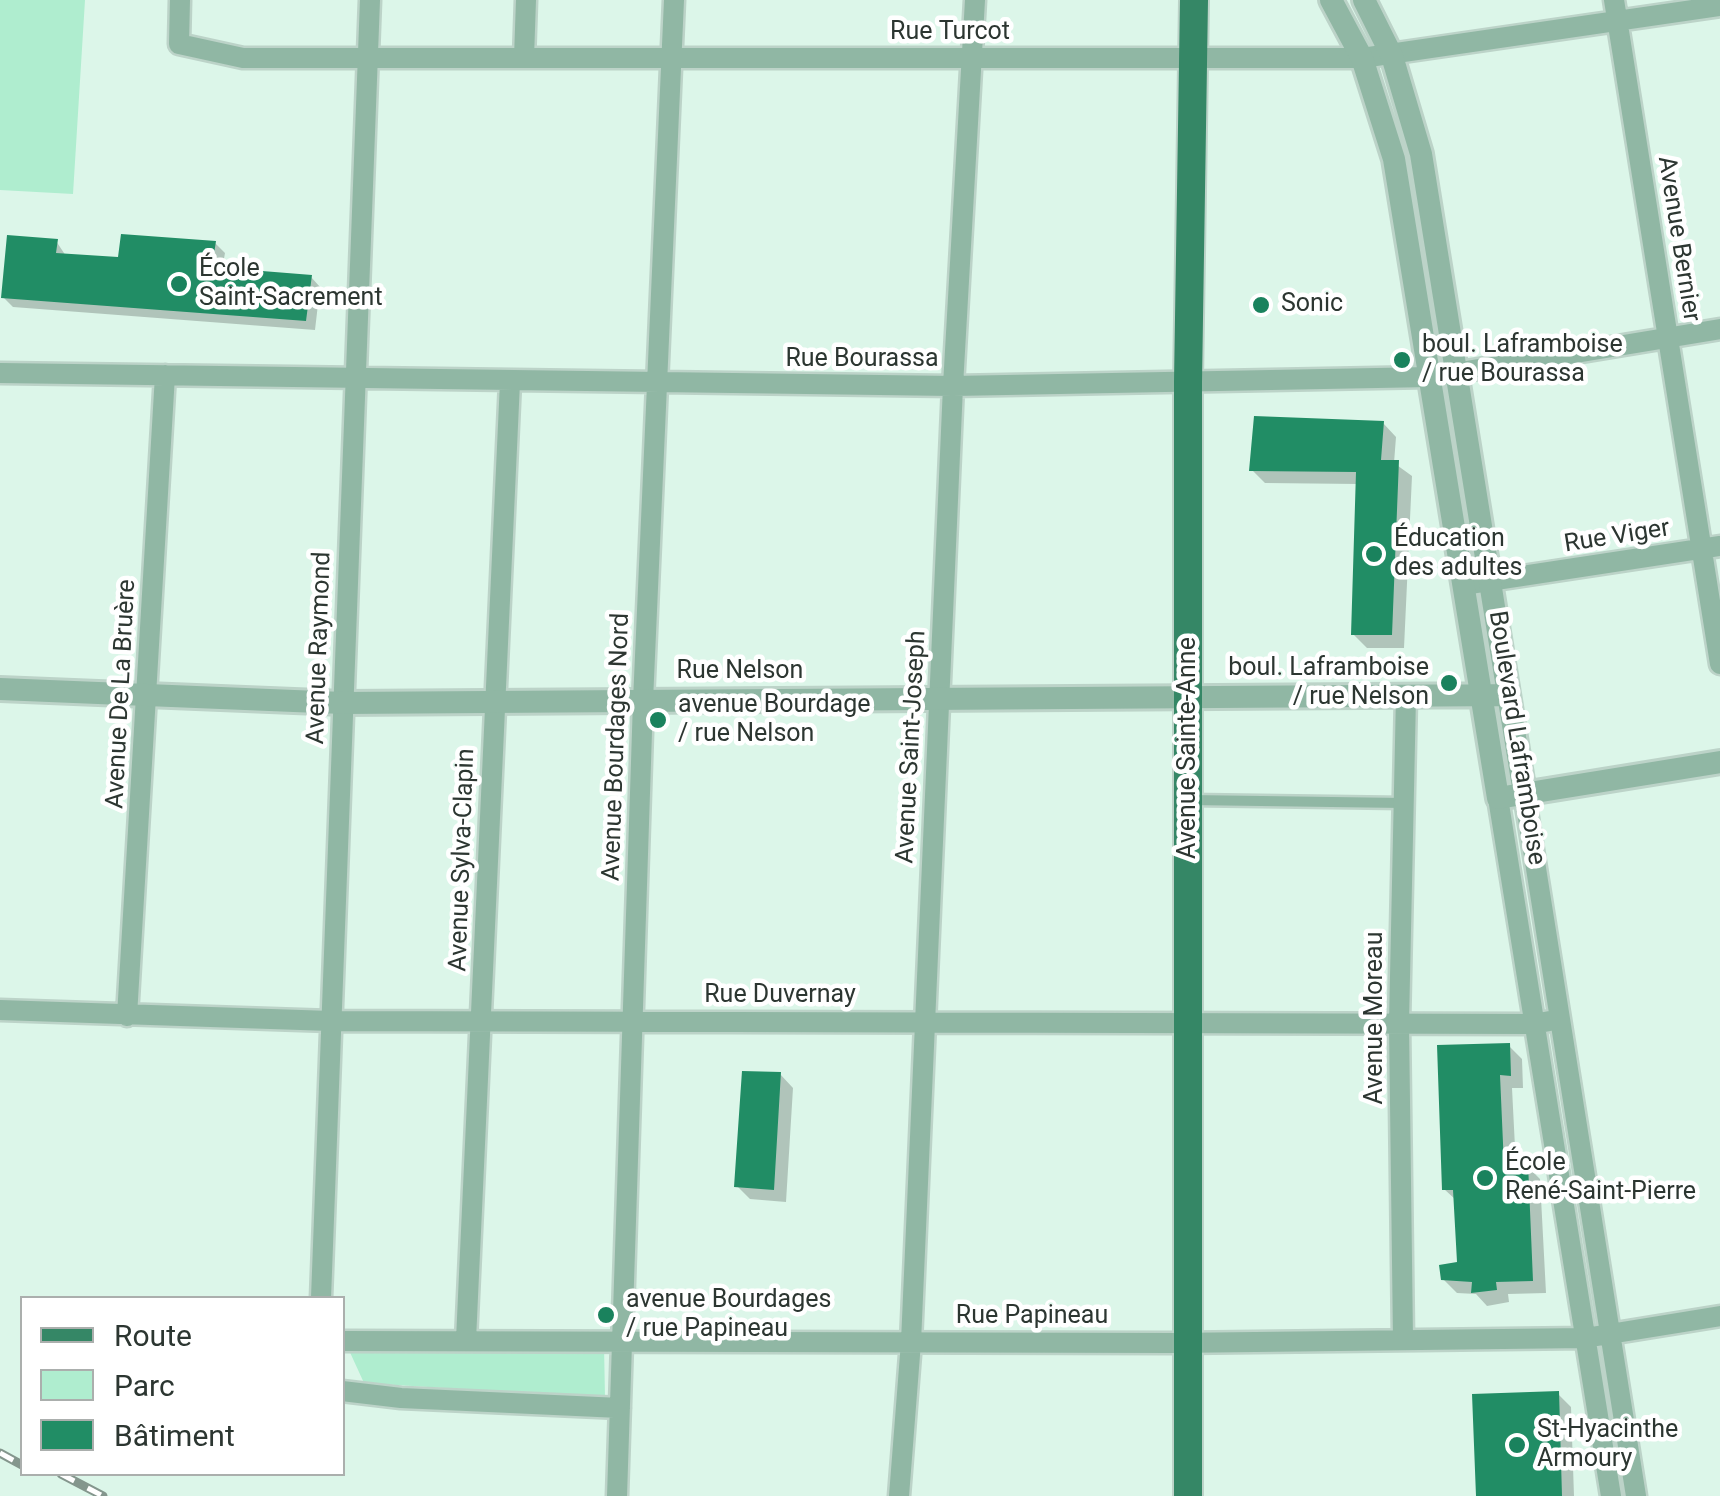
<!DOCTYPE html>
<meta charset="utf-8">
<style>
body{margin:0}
#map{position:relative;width:1720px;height:1496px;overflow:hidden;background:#dcf6e9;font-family:Roboto,sans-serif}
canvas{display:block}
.legend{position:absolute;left:20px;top:1296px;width:325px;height:180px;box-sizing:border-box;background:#fff;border:2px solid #abafad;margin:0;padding:12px 18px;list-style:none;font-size:30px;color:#2c3631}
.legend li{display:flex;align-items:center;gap:20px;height:50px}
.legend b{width:50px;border:2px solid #abafad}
</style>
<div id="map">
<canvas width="1720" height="1496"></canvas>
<ul class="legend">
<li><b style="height:12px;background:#358766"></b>Route</li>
<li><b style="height:28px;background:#afedcf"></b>Parc</li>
<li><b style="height:28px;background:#218d65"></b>Bâtiment</li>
</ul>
</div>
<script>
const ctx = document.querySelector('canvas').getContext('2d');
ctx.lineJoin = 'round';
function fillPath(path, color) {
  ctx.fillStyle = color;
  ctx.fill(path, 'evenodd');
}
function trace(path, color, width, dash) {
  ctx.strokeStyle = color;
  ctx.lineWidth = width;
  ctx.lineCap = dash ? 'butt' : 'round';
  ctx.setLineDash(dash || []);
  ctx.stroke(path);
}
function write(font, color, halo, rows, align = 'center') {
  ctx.font = font + ' Roboto,sans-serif';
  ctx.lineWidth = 9;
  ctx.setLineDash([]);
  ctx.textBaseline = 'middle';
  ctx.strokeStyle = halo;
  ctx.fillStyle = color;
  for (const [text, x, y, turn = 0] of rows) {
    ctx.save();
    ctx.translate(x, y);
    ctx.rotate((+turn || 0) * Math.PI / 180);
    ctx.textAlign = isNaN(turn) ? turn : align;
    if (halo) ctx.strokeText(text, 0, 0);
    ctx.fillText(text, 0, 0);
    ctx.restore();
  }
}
const green = new Path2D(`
 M0,0H85L73,194L0,190Z
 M604,1345L605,1398L364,1383L348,1348Z`);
const shadow = new Path2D(`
 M56,241L66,256L120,260L215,243L225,253L222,270L311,277L320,287L315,330L13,307L3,297Z
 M1383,423L1396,437L1394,463L1412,476L1404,648H1367L1353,634L1358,484L1265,483L1252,470Z
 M1509,1046L1522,1059L1523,1088H1512L1516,1167L1527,1166L1540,1179L1546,1293L1508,1294L1509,1302L1487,1306L1476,1294L1457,1293L1443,1279L1459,1264L1456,1200L1444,1189Z
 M780,1074L793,1088L786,1202L750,1199L737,1186Z
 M1558,1394L1571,1407L1574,1496H1478Z`);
const building = new Path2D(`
 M121,234L216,241L212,267L312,275L306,321L1,298L7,235L58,239L56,253L118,257Z
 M1254,416L1384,421L1381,460H1399L1392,635H1351L1356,472L1249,471Z
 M1510,1043L1511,1076L1500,1075L1504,1166L1528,1163L1533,1281L1496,1282L1497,1290L1471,1293L1472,1282L1441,1280L1439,1265L1457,1262L1453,1190H1442L1437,1045Z
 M742,1071L781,1072L774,1190L734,1187Z
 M1559,1391L1562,1496H1476L1472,1394Z`);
const service = new Path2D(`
 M1190,800L1403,803`);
const minor = new Path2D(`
 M180,0L179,44L243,58H1362L1720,6
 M1614,0L1720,664
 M524,58L526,0
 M0,373L953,386L1430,377L1720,329
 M1463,585L1720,546
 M1524,793L1636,1496
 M1498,798L1611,1496
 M0,1010L331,1021L1534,1024L1560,1019
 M127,1016L165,375
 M321,1298L370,0
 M466,1340L510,382
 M1403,1340L1399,1023L1406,696
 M342,1341L1173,1343L1585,1338L1720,1316
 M342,1391L401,1398L620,1408
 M617,1496L643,701L674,0
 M899,1496L911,1342L953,386L975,0`);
const tertiary = new Path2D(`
 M1331,0L1362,58L1394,159L1498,798L1720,762
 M1364,0L1392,56L1421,154L1524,793
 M0,689L343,703L1508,695`);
const primary = new Path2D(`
 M1188,1496V382L1194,0`);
const rail = new Path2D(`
 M0,1453L22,1465
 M61,1474L103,1496`);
const markers = [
 [179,284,10,"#1a825d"],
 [1261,305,10,"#1a825d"],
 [1402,360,10,"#1a825d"],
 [1374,554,10,"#1a825d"],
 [1449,683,10,"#1a825d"],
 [658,720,10,"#1a825d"],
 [1485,1178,10,"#1a825d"],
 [606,1315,10,"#1a825d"],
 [1517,1445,10,"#1a825d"]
];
const streetNames = [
 ["Rue Turcot",950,33],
 ["Avenue Bernier",1678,239,81],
 ["Rue Bourassa",862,360],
 ["Rue Viger",1617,537,-9],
 ["Avenue Raymond",320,648,-88],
 ["Rue Nelson",740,672],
 ["Avenue De La Bruère",122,694,-87],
 ["Boulevard Laframboise",1516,738,81],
 ["Avenue Bourdages Nord",617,747,-88],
 ["Avenue Saint-Joseph",912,747,-87],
 ["Avenue Sainte-Anne",1189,748,-90],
 ["Avenue Sylva-Clapin",463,860,-88],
 ["Rue Duvernay",780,996],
 ["Avenue Moreau",1376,1018,-90],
 ["Rue Papineau",1032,1317]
];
const poiNames = [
 ["École",199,270],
 ["Saint-Sacrement",199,299],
 ["Sonic",1281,305],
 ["boul. Laframboise",1422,346],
 ["/ rue Bourassa",1422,375],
 ["Éducation",1394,540],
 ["des adultes",1394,569],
 ["boul. Laframboise",1429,669,"right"],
 ["/ rue Nelson",1429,698,"right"],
 ["avenue Bourdage",678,706],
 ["/ rue Nelson",678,735],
 ["École",1505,1164],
 ["René-Saint-Pierre",1505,1193],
 ["avenue Bourdages",626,1301],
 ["/ rue Papineau",626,1330],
 ["St-Hyacinthe",1537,1431],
 ["Armoury",1537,1460]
];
fillPath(green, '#afedcf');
fillPath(shadow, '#0003');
fillPath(building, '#218d65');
trace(service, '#bcd3c8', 15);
trace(minor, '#bcd3c8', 25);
trace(tertiary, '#bcd3c8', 28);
trace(primary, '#bcd3c8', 32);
trace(service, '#90b7a4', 10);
trace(minor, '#90b7a4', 20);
trace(tertiary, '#90b7a4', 22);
trace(primary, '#358766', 28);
trace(rail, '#84968d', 9);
trace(rail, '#fff', 5, [15]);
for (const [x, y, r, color] of markers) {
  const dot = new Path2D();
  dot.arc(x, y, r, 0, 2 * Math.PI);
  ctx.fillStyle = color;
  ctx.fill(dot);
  trace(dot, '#fff', 4);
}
write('25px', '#2c3631', '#fff', streetNames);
write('25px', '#2c3631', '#fff', poiNames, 'left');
</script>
